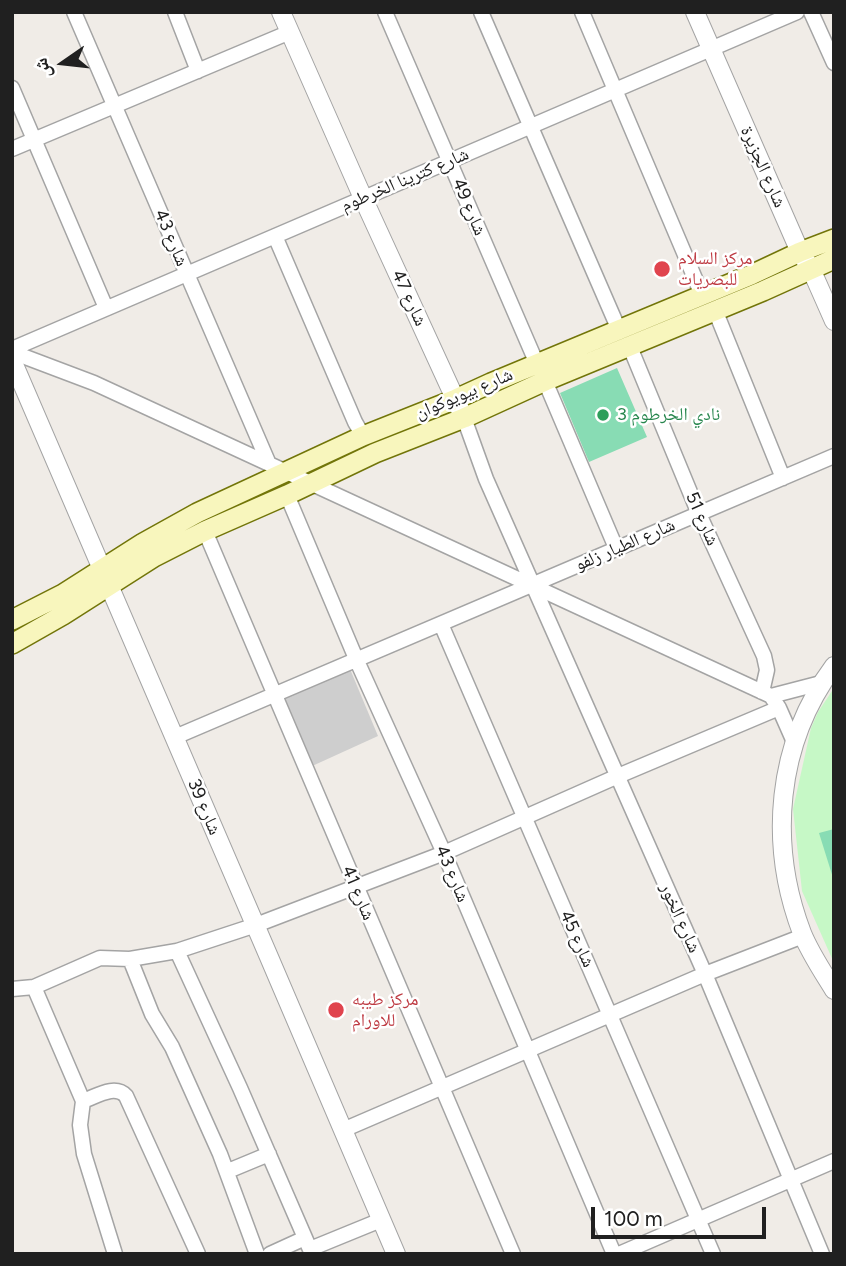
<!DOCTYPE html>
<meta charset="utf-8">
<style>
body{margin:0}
#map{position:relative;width:846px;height:1266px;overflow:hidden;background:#f0ece7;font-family:Figtree,"Noto Naskh Arabic",sans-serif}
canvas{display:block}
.frame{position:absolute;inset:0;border:14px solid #202020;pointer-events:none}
.north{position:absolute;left:28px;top:28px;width:70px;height:70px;-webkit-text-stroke:5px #fff;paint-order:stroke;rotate:256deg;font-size:19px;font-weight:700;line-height:28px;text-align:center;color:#202020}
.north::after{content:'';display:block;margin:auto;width:24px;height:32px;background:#202020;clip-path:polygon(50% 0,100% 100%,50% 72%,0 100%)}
.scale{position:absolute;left:591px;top:1207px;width:175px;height:32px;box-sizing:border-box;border:4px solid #202020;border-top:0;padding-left:9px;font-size:21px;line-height:24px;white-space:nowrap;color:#202020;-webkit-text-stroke:5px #fff;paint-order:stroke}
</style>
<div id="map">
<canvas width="846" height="1266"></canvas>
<div class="frame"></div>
<div class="north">ش</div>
<div class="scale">100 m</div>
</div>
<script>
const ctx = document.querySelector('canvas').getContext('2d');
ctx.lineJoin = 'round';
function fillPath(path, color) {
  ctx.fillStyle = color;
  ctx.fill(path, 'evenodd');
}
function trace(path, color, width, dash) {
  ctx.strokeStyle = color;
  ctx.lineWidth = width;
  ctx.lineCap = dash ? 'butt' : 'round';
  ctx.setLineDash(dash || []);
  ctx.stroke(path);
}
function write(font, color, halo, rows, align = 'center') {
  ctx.font = font + ' Figtree,"Noto Naskh Arabic",sans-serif';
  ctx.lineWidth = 5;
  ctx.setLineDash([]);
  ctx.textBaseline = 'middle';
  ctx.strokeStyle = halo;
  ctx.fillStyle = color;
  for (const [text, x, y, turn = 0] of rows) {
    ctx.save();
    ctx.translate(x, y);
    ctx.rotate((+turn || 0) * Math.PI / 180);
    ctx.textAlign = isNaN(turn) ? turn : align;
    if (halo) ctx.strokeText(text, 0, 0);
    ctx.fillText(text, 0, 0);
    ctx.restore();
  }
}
const religious = new Path2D(`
 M350,669L378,736L310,767L282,699Z`);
const park = new Path2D(`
 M834,688V963L802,891L793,809L811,728L818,712Z`);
const pitch = new Path2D(`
 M617,368L647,437L589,462L560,393Z
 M834,829V881L819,833Z`);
const minor = new Path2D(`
 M74,12L269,464
 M175,12L198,71
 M385,12L537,364
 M481,12L619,330
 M582,12L702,295
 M811,12L834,63
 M12,88L106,308
 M12,149L290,32
 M275,236L355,422L363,436
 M715,310L783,478
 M630,347L699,514L764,656L767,670L762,692
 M12,349L797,12
 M12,352L94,383L771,696L779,708L794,742
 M545,381L616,548
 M464,418L486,479L705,974L822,1254
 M287,495L357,661L444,853L614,1254
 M205,531L513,1254
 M441,624L713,1254
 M771,696L821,683
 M175,737C395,645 614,549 834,456
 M177,951L240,1088L312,1254
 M130,959L152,1014L172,1047L220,1154L257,1254
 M34,987L100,958L130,959L177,951L256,925L444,853L618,776L779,708
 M12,989L34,987L83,1101L80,1125L84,1154L115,1254
 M83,1101C97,1096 115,1084 126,1096L198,1254
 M343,1130L705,974L803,936
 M228,1171L269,1154
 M310,1249L381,1220
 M270,1254L305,1238
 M619,1254L834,1161`);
const tertiary = new Path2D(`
 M281,12L363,198L464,418
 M695,12L800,252L811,269L834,321
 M12,360C142,657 268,956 396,1254
 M834,666C776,744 768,844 802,933C810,953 823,972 834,990`);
const secondary = new Path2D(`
 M12,620L63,594L143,543L197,513L363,436L456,399L491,383L751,275L800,252L834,239
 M12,644L63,615L154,557L205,531L287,495L375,453L464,418L545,381L763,291L834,259`);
const markers = [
 [662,269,9,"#e0444e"],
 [603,415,7,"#2e9e5b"],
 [336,1010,9,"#e0444e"]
];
const streetNames = [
 ["شارع الجزيرة",763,167,66],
 ["شارع كترينا الخرطوم",405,180,-23],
 ["شارع 49",469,207,67],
 ["شارع 43",171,238,67],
 ["شارع 47",409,298,65],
 ["شارع بيويوكوان",464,394,-23],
 ["شارع 51",702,519,66],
 ["شارع الطيار زلفو",625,545,-23],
 ["شارع 39",204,807,67],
 ["شارع 43",452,874,67],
 ["شارع 41",358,893,67],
 ["شارع الخور",680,918,66],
 ["شارع 45",577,939,66]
];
const healthNames = [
 ["مركز السلام",678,259],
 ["للبصريات",678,280],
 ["مركز طيبه",352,1000],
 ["للاورام",352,1021]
];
const leisureNames = [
 ["نادي الخرطوم 3",617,415]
];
fillPath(religious, '#cecece');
fillPath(park, '#c6f8c6');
fillPath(pitch, '#88dcb4');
trace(minor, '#a4a4a4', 17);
trace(tertiary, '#a4a4a4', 20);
trace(secondary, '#727509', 22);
trace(minor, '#fff', 14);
trace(tertiary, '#fff', 18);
trace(secondary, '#f8f6bd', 19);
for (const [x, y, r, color] of markers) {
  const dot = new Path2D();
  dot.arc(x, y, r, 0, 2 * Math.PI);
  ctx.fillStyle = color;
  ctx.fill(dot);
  trace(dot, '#fff', 2.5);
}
write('18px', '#202020', '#fff', streetNames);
write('18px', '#be3a42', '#fff', healthNames, 'left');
write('18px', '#27864d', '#fff', leisureNames, 'left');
</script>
